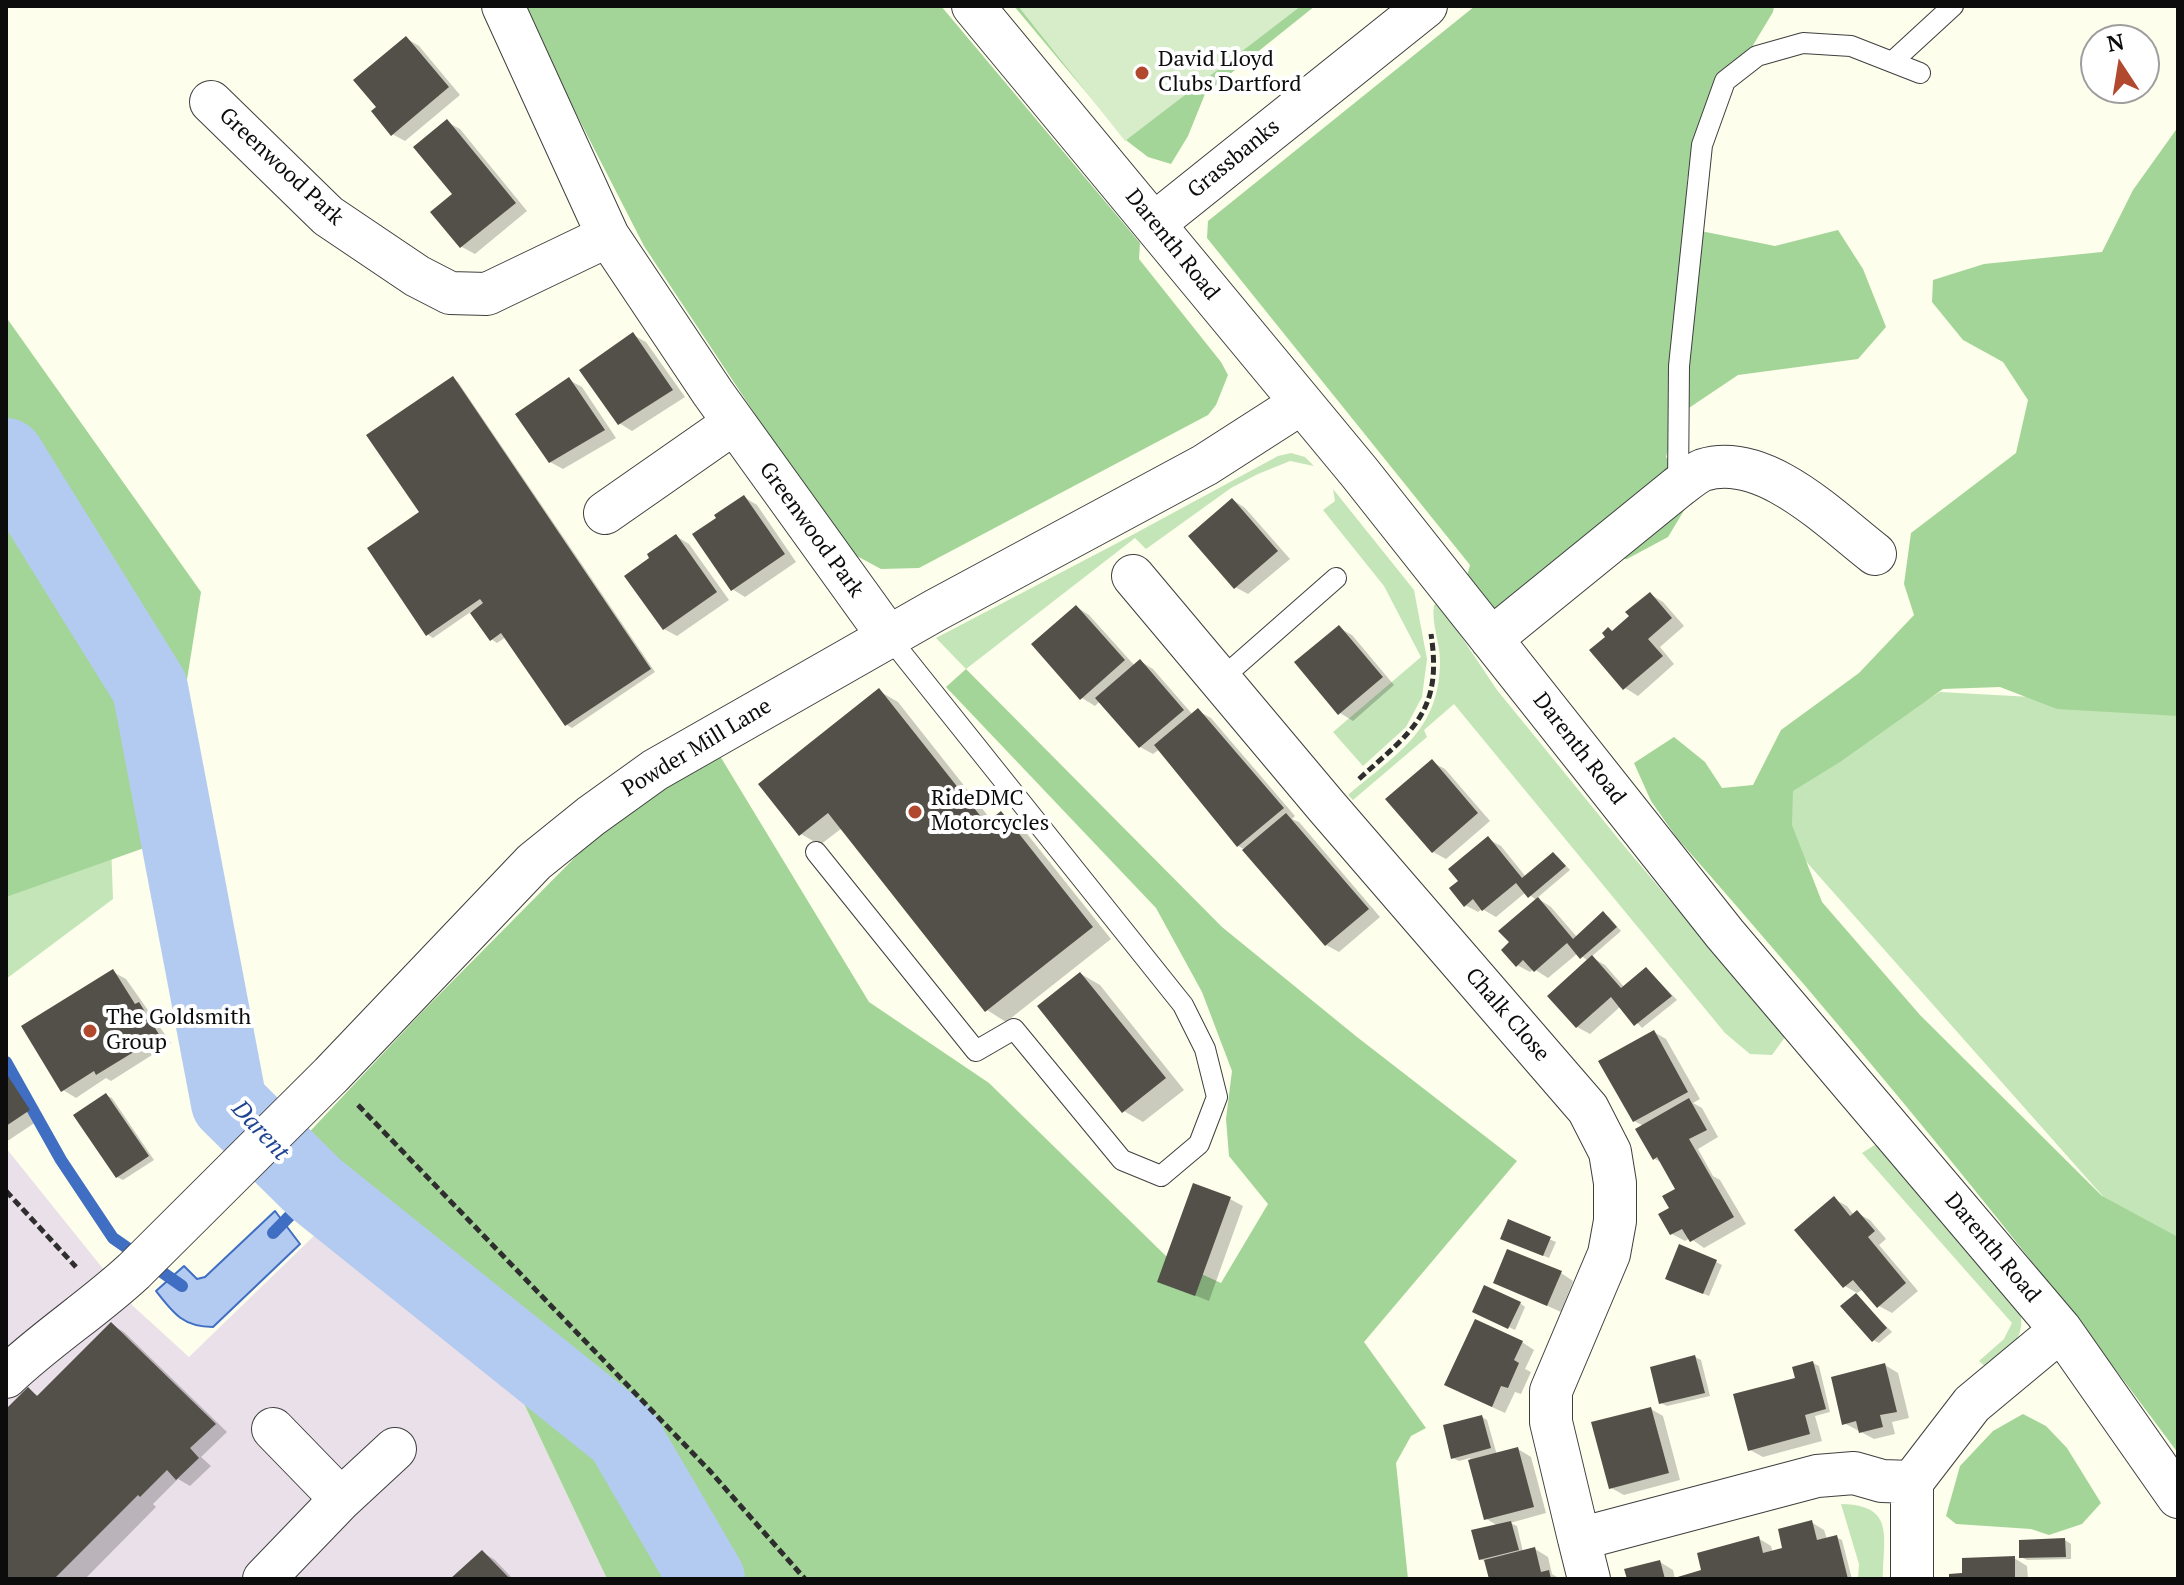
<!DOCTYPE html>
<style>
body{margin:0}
#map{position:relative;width:2184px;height:1585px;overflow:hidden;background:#fdfeeb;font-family:"PT Serif",serif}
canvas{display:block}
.frame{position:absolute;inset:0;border:8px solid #0c0c0c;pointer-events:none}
.north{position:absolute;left:2080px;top:24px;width:80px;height:80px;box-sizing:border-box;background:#fff;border:2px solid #9e9e9e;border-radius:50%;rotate:348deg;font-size:22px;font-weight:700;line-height:32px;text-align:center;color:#0c0c0c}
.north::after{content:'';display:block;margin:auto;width:28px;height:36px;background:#b1492e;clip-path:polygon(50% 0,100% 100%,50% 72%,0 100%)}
</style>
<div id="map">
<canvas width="2184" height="1585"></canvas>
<div class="frame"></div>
<div class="north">N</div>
</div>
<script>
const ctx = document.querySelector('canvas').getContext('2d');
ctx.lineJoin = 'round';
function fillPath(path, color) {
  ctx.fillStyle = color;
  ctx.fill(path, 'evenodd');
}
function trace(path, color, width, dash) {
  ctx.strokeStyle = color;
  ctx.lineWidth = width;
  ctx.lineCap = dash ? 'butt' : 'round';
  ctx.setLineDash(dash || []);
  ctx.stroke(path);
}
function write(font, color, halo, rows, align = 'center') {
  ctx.font = font + ' "PT Serif",serif';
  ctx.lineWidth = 8;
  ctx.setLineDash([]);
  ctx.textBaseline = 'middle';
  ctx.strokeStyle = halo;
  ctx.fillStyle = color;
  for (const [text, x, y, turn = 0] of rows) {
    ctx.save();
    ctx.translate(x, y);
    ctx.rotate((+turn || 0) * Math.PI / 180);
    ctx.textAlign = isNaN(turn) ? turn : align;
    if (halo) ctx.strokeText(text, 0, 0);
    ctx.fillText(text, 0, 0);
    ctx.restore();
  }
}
const industrial = new Path2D(`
 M6,1148L133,1306L189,1357L321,1229L518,1391L607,1579H6Z`);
const green = new Path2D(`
 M1291,453L1305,457L1314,466L1290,461L1258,474L1231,488L1146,549L1135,538L966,669L936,638L1123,540L1278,456Z
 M1333,489L1414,590L1427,659L1422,697L1406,727L1363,766L1333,732L1421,657L1384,586L1323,510L1335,501Z
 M6,534L106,704L113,899L6,979Z
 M1438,602L1497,690L1625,847L1785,1037L1772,1055L1750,1054L1725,1033L1454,704L1424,730L1427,737L1353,800L1348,795C1396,754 1440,731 1440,661C1440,642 1431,623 1434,605Z
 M1940,692L2178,705V1281L1756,805Z
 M1878,1143L2021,1315C2024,1342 2007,1352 1988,1369L1979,1361L2004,1339L2012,1323L1862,1153Z
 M1841,1504C1896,1505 1883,1537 1883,1579H1858L1859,1564Z`);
const forest = new Path2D(`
 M521,6H941L1140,243L1139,259L1221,362L1228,375L1216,405L1208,415L919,568L881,569L844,549L644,246Z
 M1014,6H1315L1205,94L1188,136L1171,164L1148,157L1127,141Z
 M1475,6H1774L1773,12L1711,115L1687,179L1686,228L1775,246L1838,230L1863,269L1886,327L1858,359L1738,375L1677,416L1666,457L1697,489L1668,537L1627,559L1585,558L1512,632L1466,579L1470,565L1207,238L1208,221Z
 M2178,127V716L2057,709L2000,687L1943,689L1840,762L1793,791L1792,825L1822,902L1920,1015L2102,1196L2178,1237V1453C2021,1240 1852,1037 1677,838L1651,801L1634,763L1674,737L1705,762L1722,788L1753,785L1781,730L1859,673L1914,615L1904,584L1911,533L2016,453L2028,400L2003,362L1963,340L1932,302L1933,280L1984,264L2102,252L2133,190Z
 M6,317L201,592L161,842L6,897Z
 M966,669L1222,927L1357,1037L1517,1161L1364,1342L1426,1428L1411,1436L1396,1463L1408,1579H607L518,1391L321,1229L300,1142L422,1012L612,820L720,756L869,1002L989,1083L1169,1259L1221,1283L1268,1204L1229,1156L1226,1119L1232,1071L1202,992L1156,908L946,687Z
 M2023,1414L2046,1426L2067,1448L2101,1503L2082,1524L2049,1535L2031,1529L1956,1524L1946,1516L1960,1466L1993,1431Z`);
const pitch = new Path2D(`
 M1018,6H1301L1125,141Z`);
const water = new Path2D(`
 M275,1211L300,1244L213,1327C183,1327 173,1313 156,1291L184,1266L197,1279L205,1277Z`);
const shadow = new Path2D(`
 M406,38L419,46L460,95L405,141L392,134L379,108Z
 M447,122L460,129L527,211L475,254L462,247L433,212L454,195Z
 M633,335L646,342L685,397L632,431L619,423Z
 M453,379L458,382L655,672L572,728L567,725L506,637L497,643L491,639L472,611L433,638L427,634L422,513Z
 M569,380L582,387L616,438L563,469L550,462Z
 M744,497L757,505L796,562L745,597L732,589L718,519Z
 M1233,500L1245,508L1290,559L1248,594L1235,587Z
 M676,536L689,544L729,600L677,636L664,629Z
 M1650,594L1663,602L1684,626L1660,647L1674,664L1638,696L1625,688L1613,632L1632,617Z
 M1077,607L1089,615L1135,666L1140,661L1153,669L1193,715L1198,711L1211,718L1295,816L1292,819L1299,822L1380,917L1339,952L1326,945L1244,849L1238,846L1160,749L1153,754L1140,747L1100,701L1095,706L1082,698L1034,644Z
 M1339,628L1352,635L1394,685L1353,721L1340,713Z
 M879,691L898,702L992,821L1001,813L1020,825L1111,939L1006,1022L987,1010L842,828L820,845L801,834Z
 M1432,762L1445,769L1490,821L1446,859L1433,852Z
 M1488,839L1501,846L1526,877L1554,854L1559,858L1570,870L1537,898L1551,907L1577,937L1604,914L1609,917L1621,931L1591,957L1605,965L1625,988L1647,969L1677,1000L1642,1028L1621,1006L1590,1034L1577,1027L1588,961L1578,953L1548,978L1534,969L1530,972L1517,965L1511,942L1536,900L1526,892L1496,917L1482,909L1478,912L1465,905L1460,881Z
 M113,972L126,979L171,1043L111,1081L106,1078L76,1098L63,1090Z
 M1081,974L1100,985L1184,1090L1143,1122L1124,1111Z
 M1654,1032L1666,1039L1700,1099L1693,1103L1702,1108L1718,1137L1698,1149L1713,1176L1720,1180L1746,1224L1704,1248L1690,1238L1685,1241L1672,1234L1671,1209L1680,1189L1664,1164L1655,1159L1638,1130L1644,1126L1634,1121Z
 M6,1063L42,1118L6,1142Z
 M106,1095L112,1098L154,1160L123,1180L117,1177Z
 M1230,1199L1243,1206L1209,1301L1159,1281Z
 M1834,1199L1847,1206L1854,1215L1857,1213L1870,1220L1886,1239L1879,1245L1918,1291L1892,1313L1879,1306L1864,1289L1857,1293L1845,1286Z
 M1509,1222L1556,1242L1549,1258L1508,1241Z
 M1716,1262L1722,1265L1709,1296L1674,1281Z
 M1561,1273L1573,1281L1561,1312L1495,1282Z
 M1856,1296L1892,1332L1879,1343L1873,1340Z
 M1520,1303L1525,1307L1515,1330L1480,1314Z
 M112,1325L124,1332L227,1432L201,1457L211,1466L190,1486L178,1479L153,1504L156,1507L85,1579H6V1412L28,1390L38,1396Z
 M1522,1342L1534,1350L1525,1369L1531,1372L1521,1394L1515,1392L1505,1413L1459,1392Z
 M1695,1357L1701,1360L1710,1396L1667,1406L1661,1403Z
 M1813,1363L1819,1366L1830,1412L1815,1416L1822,1441L1763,1457L1750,1450L1797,1380Z
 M1885,1365L1898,1373L1909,1418L1892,1422L1895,1434L1874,1439L1844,1423Z
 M1651,1409L1663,1416L1680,1480L1624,1495L1611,1488Z
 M1482,1417L1487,1420L1497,1455L1518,1449L1531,1457L1546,1513L1510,1523L1517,1526L1523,1552L1535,1549L1548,1557L1552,1574L1560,1579H1491L1487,1562L1480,1559L1498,1526L1485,1518L1470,1458L1459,1461L1453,1458Z
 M1811,1522L1824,1530L1827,1539L1836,1537L1842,1540L1852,1579H1676L1701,1572L1758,1538L1771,1546L1773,1553L1785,1549Z
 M2065,1540L2071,1544V1559L2027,1560L2021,1557Z
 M482,1552L495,1560L513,1579H453Z
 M2014,1558L2027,1566L2028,1579H1951Z
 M1660,1562L1673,1570L1675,1579H1629Z`);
const stream = new Path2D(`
 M6,1062L61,1160L113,1238L182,1286
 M273,1233L316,1189`);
const river = new Path2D(`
 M6,456L150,688L229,1103L316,1189L623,1435L707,1579`);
const building = new Path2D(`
 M406,36L449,87L391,136L371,111L376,107L353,80Z
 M447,119L516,203L460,248L430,212L452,194L413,147Z
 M633,332L673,390L618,425L579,370Z
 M453,376L651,669L565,726L501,633L490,641L470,613L483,603L480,599L426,636L367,548L419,512L366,435Z
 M569,377L605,430L549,463L515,414Z
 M744,495L785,554L731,591L692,534L716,518L714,515Z
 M1232,498L1278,551L1234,589L1188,536Z
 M676,534L717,592L663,630L624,576L649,558L647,554Z
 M1650,592L1672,618L1648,639L1663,656L1623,690L1589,650L1605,637L1602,633L1608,627L1612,631L1629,616L1625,612Z
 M1076,605L1125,660L1080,700L1031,644Z
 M1339,625L1383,677L1338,715L1294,662Z
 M1140,659L1184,710L1139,748L1095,698Z
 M879,688L986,823L1001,811L1093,927L985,1012L828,813L799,836L758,784Z
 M1198,708L1284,808L1237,847L1154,745Z
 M1432,759L1478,813L1432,853L1385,799Z
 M1286,813L1369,909L1325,946L1242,850Z
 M1488,836L1522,878L1553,852L1566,866L1528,898L1516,883L1482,911L1473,899L1464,907L1449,888L1458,881L1448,869Z
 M1538,897L1573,939L1603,911L1617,927L1580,959L1567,943L1534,972L1523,960L1516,967L1501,950L1509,942L1498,931Z
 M1592,955L1621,988L1646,967L1672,996L1634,1026L1611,997L1576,1028L1547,996Z
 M113,969L135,1004L139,1002L160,1036L96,1075L94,1071L61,1092L21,1026Z
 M1080,972L1166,1078L1122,1113L1037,1006Z
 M1654,1030L1688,1092L1633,1122L1598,1061Z
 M6,1073L30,1110L6,1126Z
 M106,1093L149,1156L116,1178L73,1115Z
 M1689,1098L1707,1130L1689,1139L1734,1217L1690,1242L1682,1229L1670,1235L1658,1214L1669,1208L1662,1196L1675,1189L1657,1157L1653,1160L1635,1129Z
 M1193,1183L1231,1197L1195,1296L1157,1282Z
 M1834,1196L1850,1216L1857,1210L1875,1231L1868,1237L1906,1283L1877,1308L1853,1280L1843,1288L1794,1230Z
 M1508,1219L1551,1237L1543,1256L1500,1239Z
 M1679,1244L1717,1260L1703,1294L1665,1279Z
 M1507,1249L1562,1271L1547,1306L1493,1283Z
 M1484,1285L1521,1302L1508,1329L1472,1312Z
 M1856,1293L1887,1328L1872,1342L1840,1306Z
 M1475,1319L1523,1341L1514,1360L1519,1363L1508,1388L1501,1386L1492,1407L1444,1385Z
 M111,1322L216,1424L190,1448L199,1458L176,1480L167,1470L140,1497L138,1495L54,1579H6V1409L28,1387L37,1396Z
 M1695,1355L1705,1393L1659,1404L1650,1367Z
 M1813,1361L1826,1409L1805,1415L1810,1434L1748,1451L1733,1394L1795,1378L1792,1367Z
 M1885,1363L1897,1412L1880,1415L1883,1427L1859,1433L1856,1421L1842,1425L1831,1377Z
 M1651,1407L1669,1473L1609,1489L1591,1422Z
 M1482,1415L1491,1448L1451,1459L1443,1425Z
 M1518,1447L1534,1507L1484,1520L1468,1460Z
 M1812,1520L1817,1540L1837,1535L1848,1579H1671L1701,1570L1697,1553L1759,1536L1763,1553L1782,1548L1778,1529Z
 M1511,1521L1519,1550L1479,1560L1471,1530Z
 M2065,1538L2066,1557L2019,1558V1540Z
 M1535,1547L1541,1572L1549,1570L1551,1579H1489L1484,1560Z
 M482,1550L510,1579H450Z
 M2015,1556V1579H1949V1574L1962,1573V1558Z
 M1660,1560L1665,1579H1627L1624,1569Z`);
const path = new Path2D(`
 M1359,779C1412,731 1443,712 1431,634
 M358,1105L709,1470L805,1579
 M6,1191L76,1267`);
const lane = new Path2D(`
 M1892,62L1953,6
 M1678,487L1679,366L1702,145L1725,81L1757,56L1803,43L1851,46L1920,73
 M1221,679L1336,578
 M816,852L976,1051L1014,1029L1122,1160L1161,1176L1199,1144L1217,1097L1205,1049L1183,1005L888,636`);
const street = new Path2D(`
 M503,6L608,236L713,393L888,636
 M973,6L1359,472L1725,934L2061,1330L2178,1497
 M211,102L328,216L417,276L450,293L487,294L608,236
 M1155,223L1426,6
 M605,513L734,423
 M1133,576L1327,807L1588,1109L1610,1152L1615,1183V1221L1609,1254L1551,1391V1422L1579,1539L1817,1476L1854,1473L1882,1481L1912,1482
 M1491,639L1678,487C1685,482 1695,473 1703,470C1764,451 1831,520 1875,554
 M6,1377C47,1338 93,1309 134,1271L331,1075L534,862L591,816L655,770L934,611L1205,465L1286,413L1299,401
 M341,1499L395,1449
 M1579,1539L1589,1579
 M264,1579L341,1499L273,1429
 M1912,1579V1482L1972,1404L2061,1330`);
const markers = [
 [1142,73,8,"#b1492e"],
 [915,812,8,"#b1492e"],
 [90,1031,8,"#b1492e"]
];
const poiNames = [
 ["David Lloyd",1158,60],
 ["Clubs Dartford",1158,85],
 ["RideDMC",931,799],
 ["Motorcycles",931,824],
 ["The Goldsmith",106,1018],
 ["Group",106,1043]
];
const streetNames = [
 ["Grassbanks",1234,159,-39],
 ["Greenwood Park",281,167,43],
 ["Darenth Road",1172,245,51],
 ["Greenwood Park",811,530,54],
 ["Powder Mill Lane",697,748,-31],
 ["Darenth Road",1579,749,52],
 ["Chalk Close",1507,1015,49],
 ["Darenth Road",1992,1248,50]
];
const waterNames = [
 ["Darent",260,1131,47]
];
fillPath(industrial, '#eae0e9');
fillPath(green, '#c4e5b8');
fillPath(forest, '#a4d598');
fillPath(pitch, '#d7edc9');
fillPath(water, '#b4cbf1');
trace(water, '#406ec3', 2);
fillPath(shadow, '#0003');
trace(stream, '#406ec3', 12);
trace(river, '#b4cbf1', 76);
fillPath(building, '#535049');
trace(lane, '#3f3f3f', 22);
trace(street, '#3f3f3f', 44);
trace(path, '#2e2e2e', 5, [8, 4]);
trace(lane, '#fff', 20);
trace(street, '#fff', 42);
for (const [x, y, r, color] of markers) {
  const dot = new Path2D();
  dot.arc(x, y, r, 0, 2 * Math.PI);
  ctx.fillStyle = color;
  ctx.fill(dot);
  trace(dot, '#fff', 3);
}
write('22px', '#0c0c0c', '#fff', poiNames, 'left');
write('22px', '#0c0c0c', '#fff', streetNames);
write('italic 24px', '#1f4393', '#fff', waterNames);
</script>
